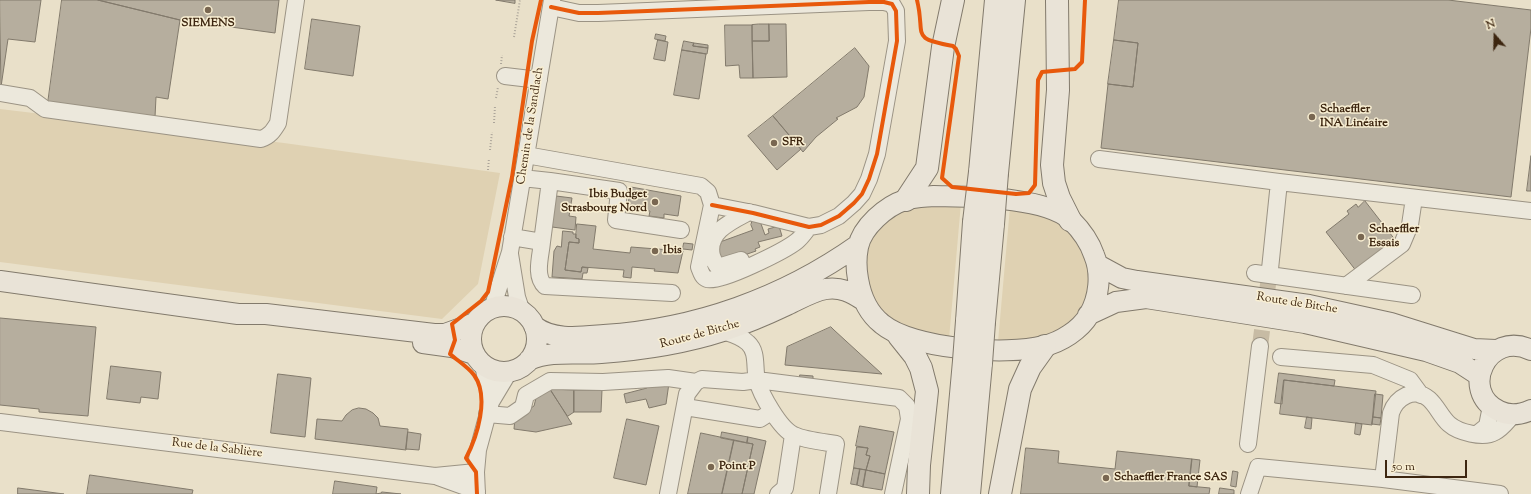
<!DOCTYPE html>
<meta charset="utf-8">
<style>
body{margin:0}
#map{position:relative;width:1531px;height:494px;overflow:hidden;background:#e9e0c9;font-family:"Sorts Mill Goudy",serif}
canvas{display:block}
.north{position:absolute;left:1475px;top:16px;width:40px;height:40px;-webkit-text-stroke:3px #f9efd3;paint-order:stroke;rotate:340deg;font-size:11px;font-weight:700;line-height:16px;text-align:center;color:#3d2610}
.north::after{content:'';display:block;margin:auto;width:14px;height:18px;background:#3d2610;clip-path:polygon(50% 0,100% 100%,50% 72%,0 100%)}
.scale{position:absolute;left:1385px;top:460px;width:82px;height:18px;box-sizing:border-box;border:2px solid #3d2610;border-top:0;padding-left:5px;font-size:12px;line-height:14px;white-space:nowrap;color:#3d2610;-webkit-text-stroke:3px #f9efd3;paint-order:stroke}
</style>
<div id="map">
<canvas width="1531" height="494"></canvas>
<div class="north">N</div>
<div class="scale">50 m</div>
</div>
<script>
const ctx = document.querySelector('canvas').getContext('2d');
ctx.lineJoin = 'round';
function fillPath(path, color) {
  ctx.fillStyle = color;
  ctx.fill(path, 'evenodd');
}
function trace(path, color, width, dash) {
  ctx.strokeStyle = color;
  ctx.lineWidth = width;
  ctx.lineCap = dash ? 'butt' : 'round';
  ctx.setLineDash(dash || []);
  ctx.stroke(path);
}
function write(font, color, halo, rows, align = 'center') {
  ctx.font = font + ' "Sorts Mill Goudy",serif';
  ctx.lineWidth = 3;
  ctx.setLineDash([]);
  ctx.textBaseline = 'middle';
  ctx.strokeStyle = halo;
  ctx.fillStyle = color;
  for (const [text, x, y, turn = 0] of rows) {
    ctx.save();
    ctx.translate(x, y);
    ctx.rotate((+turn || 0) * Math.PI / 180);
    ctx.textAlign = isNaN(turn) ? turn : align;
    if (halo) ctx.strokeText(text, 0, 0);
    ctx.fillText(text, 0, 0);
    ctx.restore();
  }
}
const green = new Path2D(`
 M0,109L284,143L500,173L478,284L442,319L0,262Z
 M961,203L949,339L922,334L890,322L865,288V252L871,235L886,218L907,206Z
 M1010,207L1044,214L1063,225L1077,238L1091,269L1090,288L1084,306L1077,317L1051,337L998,342Z`);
const building = new Path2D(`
 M0,0H41L35,42L8,39L1,87Z
 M62,0H98L180,20L168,99L156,97L155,117L48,103Z
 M98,0H279L275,33L180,20Z
 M496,0H515V3Z
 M1119,0H1448L1531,10V28L1511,197L1101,148L1108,84L1133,87L1138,43L1114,40Z
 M312,19L360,26L353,76L305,69Z
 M759,24H769V41H752V25Z
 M769,24H786L787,77L753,78L752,41H769Z
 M725,25H752L753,78H740L739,65L726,66Z
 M656,34L666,36L665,41L655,39Z
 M658,40L668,42L665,61L654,59Z
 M1114,40L1138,43L1133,87L1108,84Z
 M684,41L694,43L693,46L708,48L707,54L682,50Z
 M694,43L708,45V48L693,46Z
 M855,48L869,66L864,97L857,107L836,118L838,119L816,137L803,152L773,116Z
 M682,50L706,54L699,99L674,95Z
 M773,116L801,149L777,170L748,136Z
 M1531,156V191H1527Z
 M631,187L681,196L678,216L664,214V218L649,216L650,211L628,208Z
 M556,196L572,198L569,216L576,217L575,230L552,227Z
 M1365,201L1396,241L1357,272L1326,232L1349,214L1347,211L1356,204L1358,207Z
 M753,219L760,221L765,235L769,233L768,229L779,226L782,236L758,242L760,247L755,249L756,251L727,261L719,258L715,246L721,244L720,242L753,230L751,225Z
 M577,224L596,226L593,249L630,253L631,247L683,251L678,273L654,271L655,269L632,267L631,278L623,277L624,270L582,267L581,272L565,270L569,242L579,243V239L576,238Z
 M563,231L573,232V234H576V238L579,239V243L569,242L565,270L581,272L582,267L588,268L587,273H583L582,279L552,277L554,251L557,246L561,247Z
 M684,243L693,244L692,250L683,249Z
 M0,318L96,327L88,416L39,412V409L0,405Z
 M831,327L834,330L882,374L785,365L787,347Z
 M111,366L161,372L158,399L141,397L140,403L107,399Z
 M1279,373L1335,380L1334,386L1284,380L1282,404L1275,403Z
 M278,374L311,378L305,437L271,433Z
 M800,375L813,376V380L800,379Z
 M1284,380L1376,391L1372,425L1280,414Z
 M669,383L666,404L649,408L646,399L626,403L624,394L647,388L646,385Z
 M550,389L572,424L536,432L514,429L515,418L534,406L536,398Z
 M550,389L574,390V412L568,416Z
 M574,390H602L601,412H574Z
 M1375,394L1383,395L1381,418L1373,417Z
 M359,408L366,409L373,413L378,418L380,426L408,429L406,450L315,439L317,419L342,421L346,415L352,410Z
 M1307,417L1312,418L1311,429L1305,428Z
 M1373,417L1381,418L1380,425L1372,424Z
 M627,419L659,426L646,485L614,478Z
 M1356,423L1362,424L1360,435L1355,434Z
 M860,426L894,432L885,474L866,470L870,456L866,455L868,448L856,446Z
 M408,432L421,434L419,450L406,449Z
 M722,432L748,437L747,443L721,438Z
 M701,433L734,440L722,494H688Z
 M748,437L766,441L754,494H742L753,444L747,443Z
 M734,440L753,444L742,494H722Z
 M857,447L868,448L866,455L870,456L866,470L854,468Z
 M1026,448L1059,451L1058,463L1115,469L1117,451L1192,459L1189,486L1210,488L1209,494H1021Z
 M1192,459L1200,460L1197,487L1189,486Z
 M854,468L860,469L857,485L851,484Z
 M860,469L866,470L863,487L857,485Z
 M866,470L885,474L882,490L863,487Z
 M1233,471L1238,472L1236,487L1231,486Z
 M90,475L193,490L192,494H87Z
 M335,481L377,487L376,494H333Z
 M18,488L64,494H18Z
 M1220,488L1234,490V494H1219Z
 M382,492L401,494H376L381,493Z`);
const minorTunnel = new Path2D(`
 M1260,346L1270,269`);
const path = new Path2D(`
 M514,37L520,0
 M501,64L502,55
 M496,98L498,87
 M494,123L495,106
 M490,150L492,132
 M488,170L489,158`);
const minor = new Path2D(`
 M551,7L579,13H598L869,2H884L892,4L896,11L897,41L877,154L869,179L862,194L854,203L839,216L821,225L809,227L753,213L712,205
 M505,76L539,80
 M0,93L30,98L45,109L261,139C270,136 273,131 278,123L296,0
 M526,155L701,186L708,192L712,205L699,267C701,272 702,277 707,279C719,284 786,250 797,241C802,237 805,232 809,227
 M1099,159L1279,182L1531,211
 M522,178L550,181L542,242
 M550,181L619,191L616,220L681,230
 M512,237L542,242C541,255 534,276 545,286L672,293
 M510,254L517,297L522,312
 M741,260L718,267C715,264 714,261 712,256C706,232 732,221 749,212
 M1270,269L1279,182
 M1255,273L1412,295
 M1346,286L1402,244L1410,225L1414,198
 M492,309L510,252L552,0
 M723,331C732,334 741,336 748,343C758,352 754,368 757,380C761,395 780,429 794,435C804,440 824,442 836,444L828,494
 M1281,357L1373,365L1410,380L1421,395
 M483,365L491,402
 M685,407L760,419L771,412
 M487,414L510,416L523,407L526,395L550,381L603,382L668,378L696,382
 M0,422L435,476L476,472
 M1477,434L1487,426L1491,406
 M1248,444L1260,346
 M438,477L477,491
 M477,494L476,472L478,450L491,402L509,372
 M668,494L687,394L696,382L702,379L743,382L757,380L899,398L907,406L909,419L893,494
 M778,494L785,488L793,435
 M1249,494L1258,467L1383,479
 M1500,494L1383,479L1391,413C1396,398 1414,386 1429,399C1437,406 1441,417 1449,424C1458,432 1483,439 1495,432C1503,428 1507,421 1513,415`);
const major = new Path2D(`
 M934,196C969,197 1044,196 1071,220C1081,230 1090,243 1094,255C1102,274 1099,298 1089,315C1080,330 1061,342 1044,346C1006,356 912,349 882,324C868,313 861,297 858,279C856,268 856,257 858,247C862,227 886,206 905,200C914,197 924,197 934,196Z
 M1098,265L1122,278L1137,281L1309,305L1391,323L1474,349L1496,350
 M0,281L238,314H266L434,334H445L475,323
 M471 339a33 33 0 1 1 66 0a33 33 0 1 1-66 0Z
 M1088,315L1116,302L1146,298L1305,323L1426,351L1460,363L1480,376
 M534,326C553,341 580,337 604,335C696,329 783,298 858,245
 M423,343L452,347L474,354
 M1531,350C1488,329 1458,391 1499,411C1509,416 1520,415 1531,410
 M529,360C552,350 576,355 601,353C642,350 683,344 723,331C745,324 766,315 787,305C800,299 813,291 826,289C841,287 851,292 863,300`);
const highway = new Path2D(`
 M1057,0L1058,90L1052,165L1054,183L1059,198L1070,220
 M980,172L996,0
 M997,173L1014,0
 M906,200L927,168L943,47L953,0
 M967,321L974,222
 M984,322L993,224
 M899,336L915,356L921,368L927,391L919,465L918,494
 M952,494L964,361
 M969,494L981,363
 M1000,494L1020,389L1030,367L1045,346`);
const highwayBridge = new Path2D(`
 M974,222L980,172
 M993,224L997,173
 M964,361L967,321
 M981,363L984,322`);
const cycleway = new Path2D(`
 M917,0C926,36 909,38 953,46L956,49L959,56L942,178L952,187L1016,194L1029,193L1035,185L1038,80L1042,72L1075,69L1082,62L1085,0
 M551,7L579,13H598L869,2H884L892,4L896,11L897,41L877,154L869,179L862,194L854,203L839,216L821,225L809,227L753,213L712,205
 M477,494L476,472L466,458C477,437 490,397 474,375C468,367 458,361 450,354L455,340L452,324L481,301L488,292L512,177L532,41L541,0`);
const markers = [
 [208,10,4,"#796751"],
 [1312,117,4,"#796751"],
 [774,143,4,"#796751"],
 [655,202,4,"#796751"],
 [1361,237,4,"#796751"],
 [655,251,4,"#796751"],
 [711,467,4,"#796751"],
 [1106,478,4,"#796751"]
];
const poiNames = [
 ["SIEMENS",208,24,"center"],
 ["Schaeffler",1320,110],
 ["INA Linéaire",1320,124],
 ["SFR",782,143],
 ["Ibis Budget",647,195,"right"],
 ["Strasbourg Nord",647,209,"right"],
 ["Schaeffler",1369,230],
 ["Essais",1369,244],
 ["Ibis",663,251],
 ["Point P",719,467],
 ["Schaeffler France SAS",1114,478]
];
const streetNames = [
 ["Chemin de la Sandlach",531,126,-81],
 ["Route de Bitche",1297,304,9],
 ["Route de Bitche",700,335,-15],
 ["Rue de la Sablière",217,449,7]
];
fillPath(green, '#dfd1b2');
fillPath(building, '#b6ae9e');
trace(building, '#827a6c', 1);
trace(minorTunnel, '#c7bba4', 16, [16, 8]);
trace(minor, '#9b9384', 18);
trace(major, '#827a6c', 22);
trace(highway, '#827a6c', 24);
trace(path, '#aca59a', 2, [1, 2]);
trace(minor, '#ece8dc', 16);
trace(major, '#e9e3d7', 20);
trace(highway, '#e9e3d7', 22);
trace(highwayBridge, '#827a6c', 24, []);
trace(highwayBridge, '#e9e3d7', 22);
trace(cycleway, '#e8590c', 4);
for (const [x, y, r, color] of markers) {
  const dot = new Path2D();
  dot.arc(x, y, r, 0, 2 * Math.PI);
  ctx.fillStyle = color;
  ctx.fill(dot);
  trace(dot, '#f9efd3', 1.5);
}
write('bold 12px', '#3d2610', '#f9efd3', poiNames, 'left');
write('12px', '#3d2610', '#f9efd3', streetNames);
</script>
